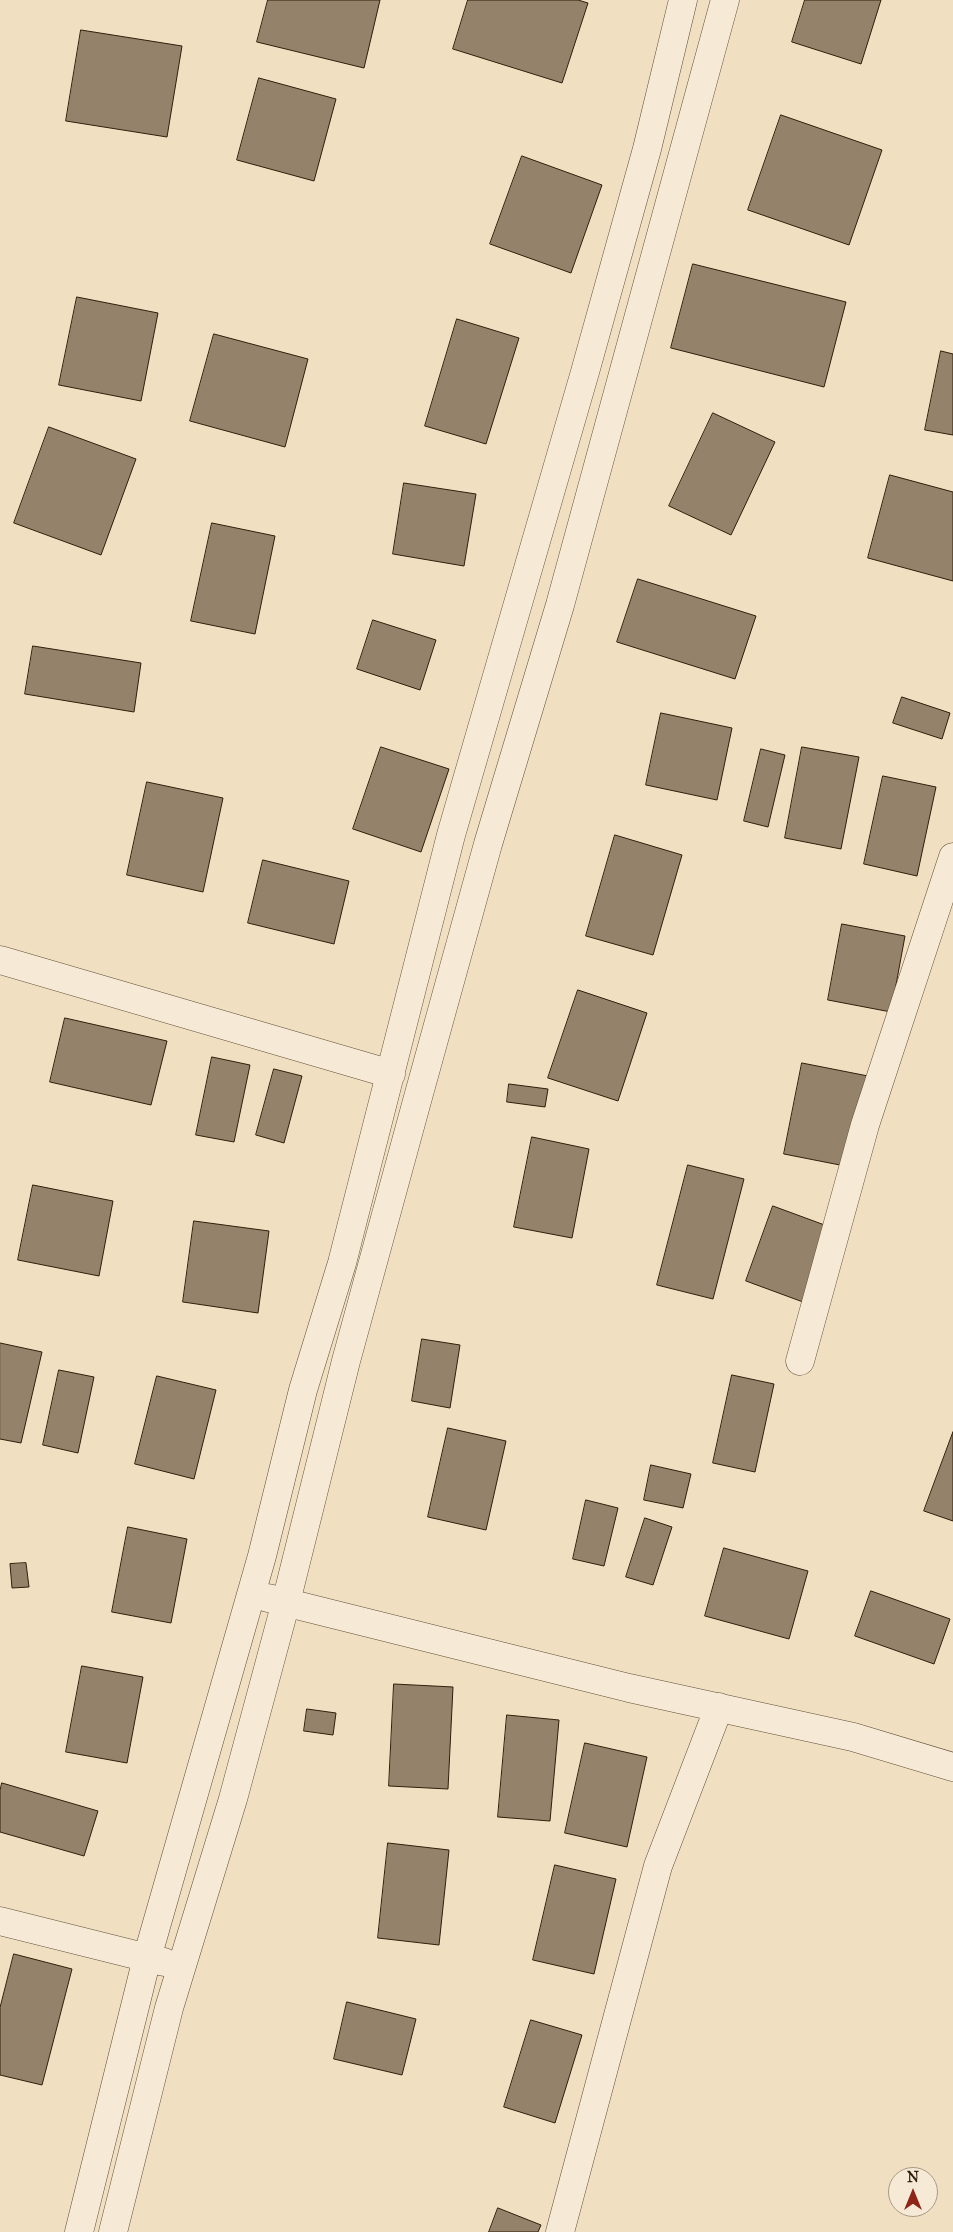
<!DOCTYPE html>
<style>
body{margin:0}
#map{position:relative;width:953px;height:2232px;overflow:hidden;background:#f1dfc1;font-family:"IM FELL Great Primer",serif}
canvas{display:block}
.north{position:absolute;left:888px;top:2167px;width:50px;height:50px;box-sizing:border-box;background:#f6ead7;border:1px solid #a79885;border-radius:50%;rotate:0deg;font-size:14px;font-weight:700;line-height:20px;text-align:center;color:#301e0b}
.north::after{content:'';display:block;margin:auto;width:18px;height:22px;background:#8f2418;clip-path:polygon(50% 0,100% 100%,50% 72%,0 100%)}
</style>
<div id="map">
<canvas width="953" height="2232"></canvas>
<div class="north">N</div>
</div>
<script>
const ctx = document.querySelector('canvas').getContext('2d');
ctx.lineJoin = 'round';
function fillPath(path, color) {
  ctx.fillStyle = color;
  ctx.fill(path, 'evenodd');
}
function trace(path, color, width, dash) {
  ctx.strokeStyle = color;
  ctx.lineWidth = width;
  ctx.lineCap = dash ? 'butt' : 'round';
  ctx.setLineDash(dash || []);
  ctx.stroke(path);
}
const building = new Path2D(`
 M268,0H380L364,68L257,42Z
 M468,0H578L588,3L562,83L453,49Z
 M805,0H881L861,64L792,42Z
 M81,30L182,46L167,137L66,121Z
 M259,78L336,99L314,181L237,160Z
 M781,115L882,150L849,245L748,210Z
 M522,156L602,185L571,273L490,244Z
 M693,264L846,302L824,387L671,348Z
 M77,297L158,313L141,401L59,385Z
 M457,319L519,338L486,444L425,426Z
 M214,334L308,359L285,447L190,421Z
 M941,351L953,354V435L925,430Z
 M713,413L775,442L731,535L669,506Z
 M49,427L136,459L101,555L14,523Z
 M890,475L953,492V581L868,558Z
 M404,483L476,494L464,566L393,554Z
 M212,523L275,536L255,634L191,621Z
 M638,579L756,616L735,679L617,642Z
 M373,620L436,640L420,690L357,669Z
 M33,646L141,663L134,712L25,694Z
 M902,697L950,713L942,739L893,723Z
 M661,713L732,728L717,800L646,785Z
 M381,747L449,769L421,852L353,829Z
 M802,747L859,757L841,849L785,838Z
 M761,749L785,755L768,827L744,821Z
 M883,776L936,787L917,876L864,864Z
 M147,782L223,798L203,892L127,875Z
 M615,835L682,855L653,955L586,936Z
 M263,860L349,881L334,944L248,923Z
 M842,924L905,936L891,1012L828,1000Z
 M578,990L647,1013L618,1101L548,1078Z
 M65,1018L167,1041L151,1105L50,1082Z
 M212,1057L250,1065L234,1142L196,1135Z
 M802,1063L868,1076L850,1167L784,1154Z
 M274,1069L302,1076L284,1143L256,1135Z
 M509,1084L548,1089L545,1107L507,1102Z
 M532,1137L589,1149L572,1238L514,1227Z
 M688,1165L744,1179L713,1299L657,1285Z
 M33,1185L113,1201L99,1276L18,1260Z
 M773,1206L830,1227L803,1302L746,1281Z
 M194,1221L269,1231L258,1313L183,1302Z
 M422,1339L460,1345L450,1408L412,1401Z
 M0,1343L42,1352L21,1443L0,1439Z
 M59,1370L94,1377L78,1453L43,1445Z
 M732,1375L774,1384L755,1472L713,1463Z
 M157,1376L216,1390L194,1479L135,1464Z
 M448,1428L506,1441L486,1530L428,1517Z
 M953,1432V1521L924,1511Z
 M651,1465L691,1474L683,1508L644,1500Z
 M586,1500L618,1508L604,1566L573,1559Z
 M645,1518L672,1527L653,1585L626,1577Z
 M128,1527L187,1539L171,1623L112,1612Z
 M724,1548L808,1571L789,1639L705,1616Z
 M26,1563L29,1587L12,1588L10,1564Z
 M871,1591L950,1619L934,1664L855,1636Z
 M82,1666L143,1677L127,1763L66,1752Z
 M394,1684L453,1687L448,1789L389,1786Z
 M307,1709L336,1713L333,1735L304,1731Z
 M507,1715L559,1720L550,1821L498,1817Z
 M585,1743L647,1757L627,1847L565,1833Z
 M2,1783L98,1811L84,1856L0,1832V1791Z
 M388,1843L449,1850L439,1945L378,1938Z
 M555,1865L616,1879L594,1974L533,1960Z
 M14,1954L72,1969L42,2085L0,2075V2008Z
 M347,2002L416,2019L402,2075L334,2059Z
 M531,2020L582,2035L555,2123L504,2107Z
 M498,2208L541,2225L538,2232H489Z`);
const minor = new Path2D(`
 M0,960L391,1074
 M800,1361L865,1125L953,857
 M268,1598L629,1688L853,1737L953,1767
 M0,1921L164,1962
 M79,2232L147,1958L262,1556L303,1390L342,1263L451,835L585,372L647,149L683,0
 M113,2232L169,2008L233,1799L286,1602L346,1361L417,1101L488,844L560,605L725,0
 M560,2232L658,1866L719,1707`);
fillPath(building, '#94826a');
trace(building, '#301e0b', 1);
trace(minor, '#604e38', 29);
trace(minor, '#f6ead7', 28);
</script>
